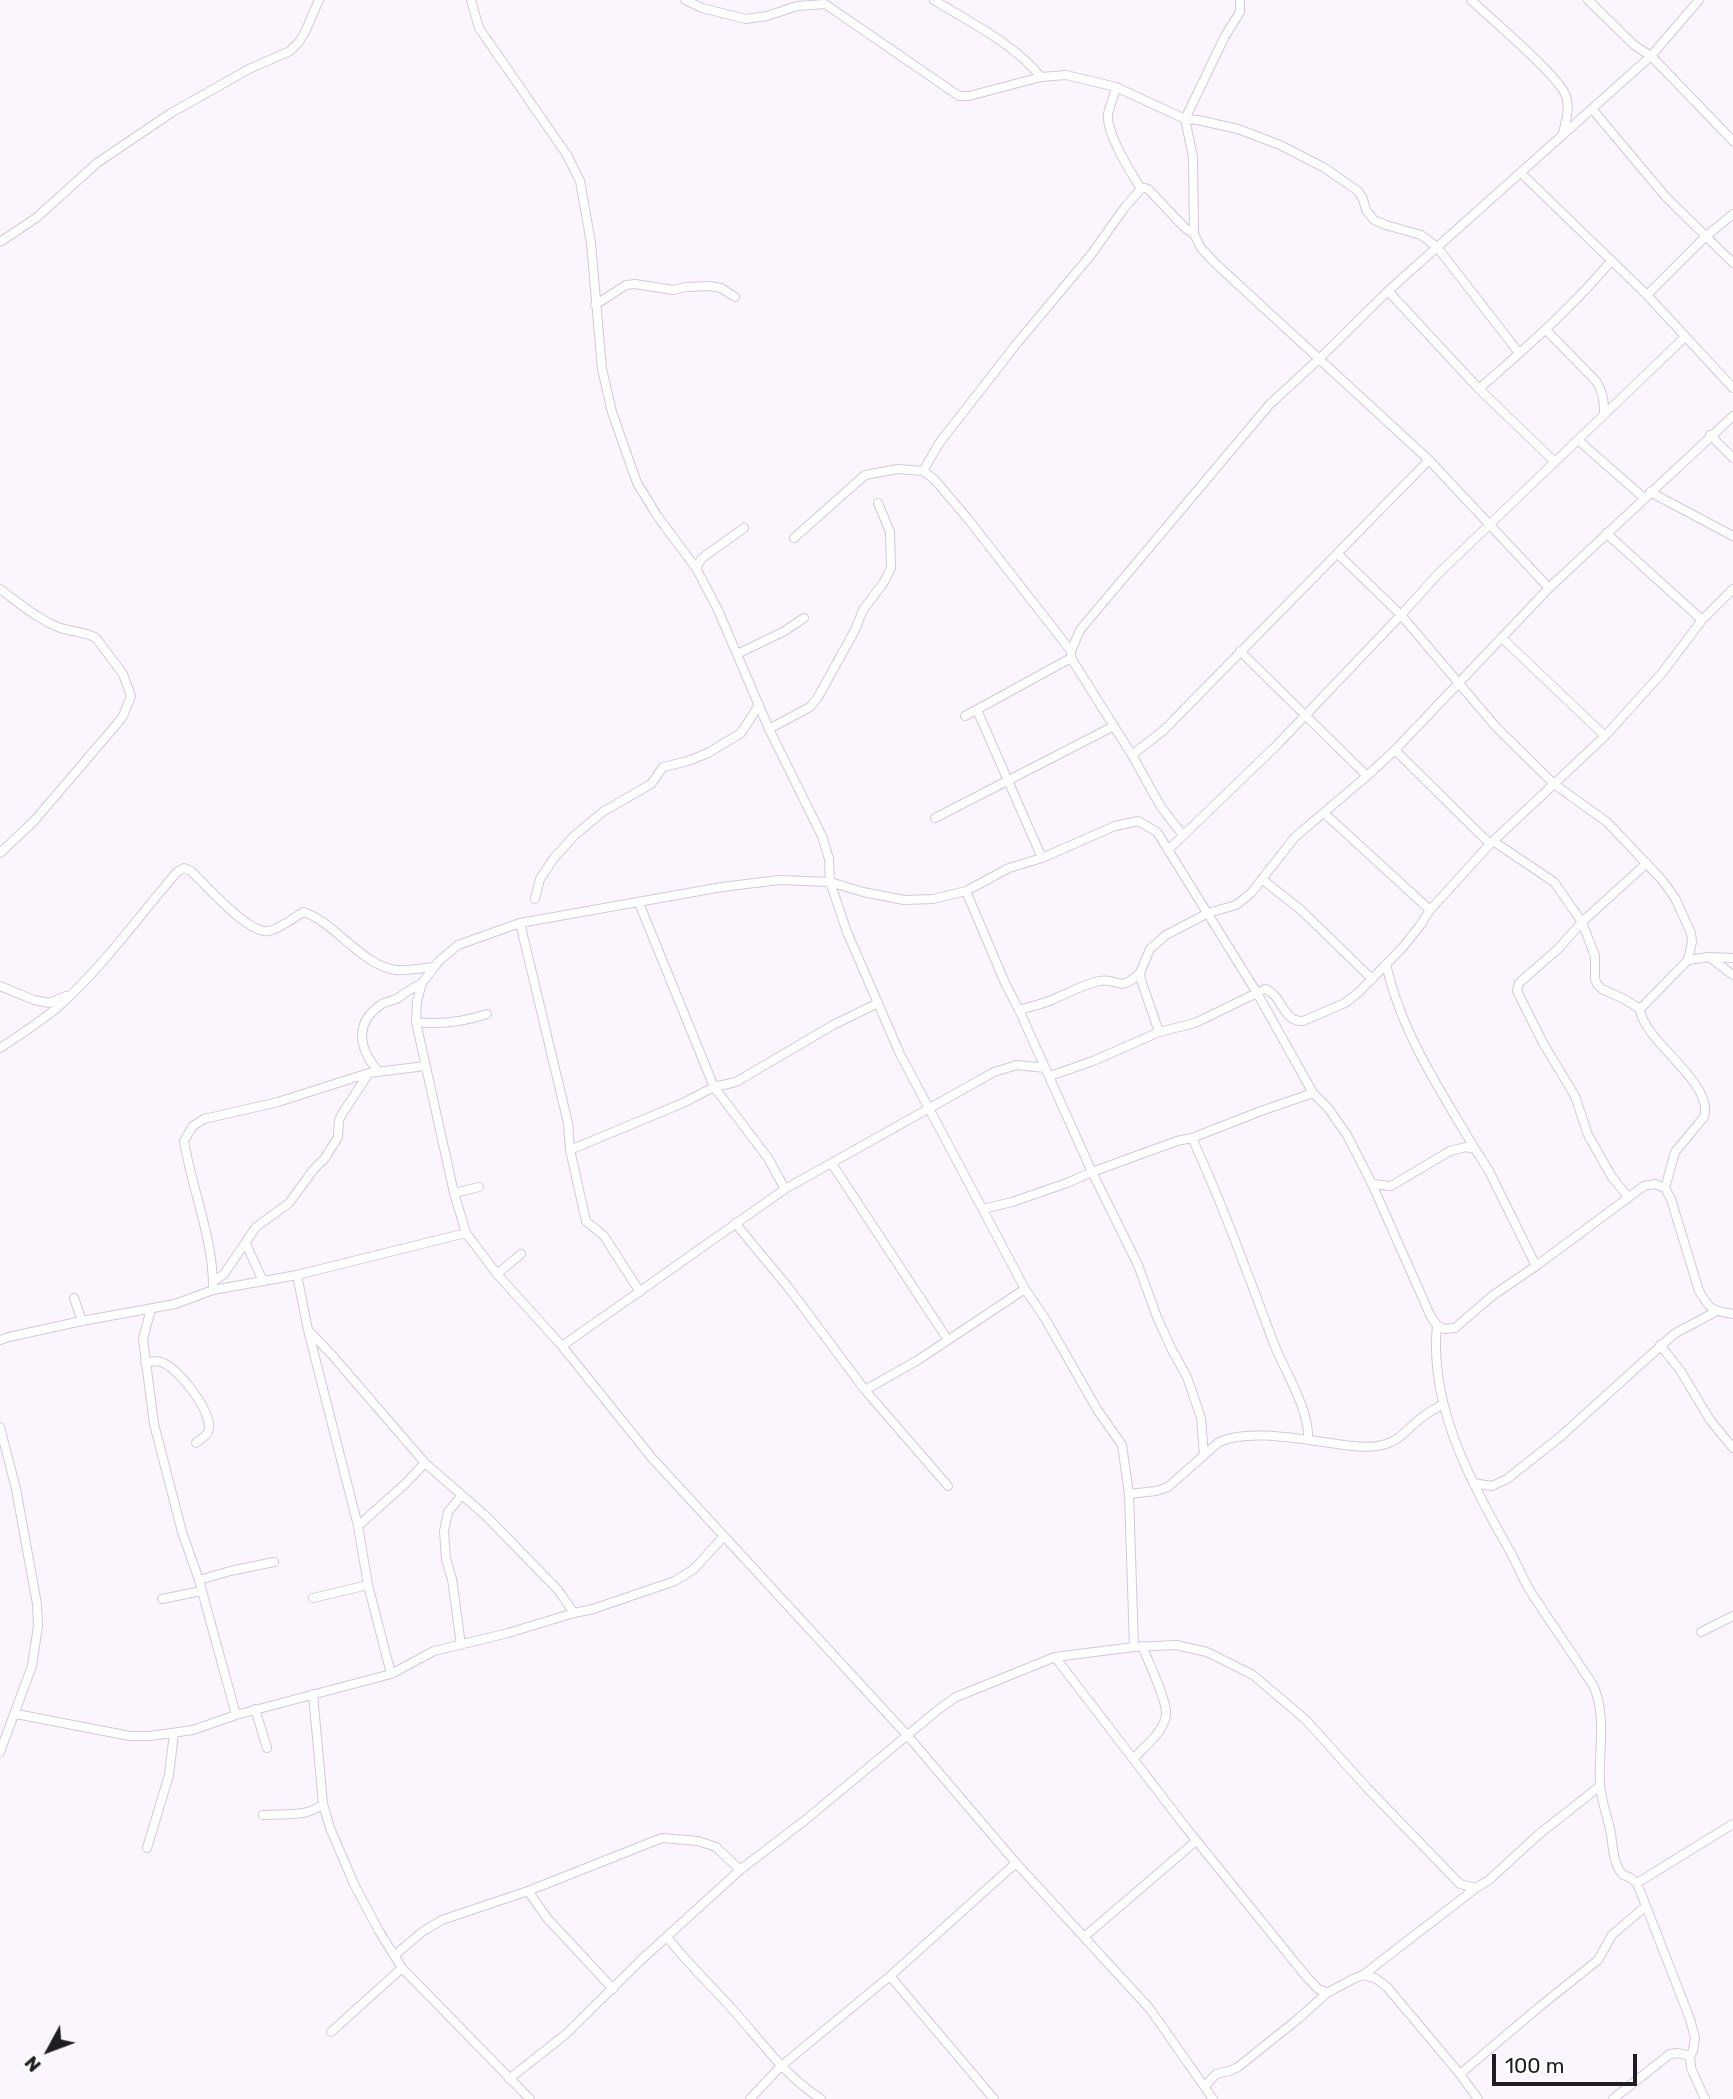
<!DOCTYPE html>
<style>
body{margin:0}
#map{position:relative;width:1733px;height:2099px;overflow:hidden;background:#fbf6fe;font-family:Rubik,sans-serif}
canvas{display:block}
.north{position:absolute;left:14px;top:2015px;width:70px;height:70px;-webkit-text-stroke:5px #fff;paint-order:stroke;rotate:229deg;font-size:19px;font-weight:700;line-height:28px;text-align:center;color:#201c23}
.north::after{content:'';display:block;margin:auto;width:24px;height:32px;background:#201c23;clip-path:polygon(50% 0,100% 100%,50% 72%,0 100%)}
.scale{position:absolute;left:1492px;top:2054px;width:145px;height:32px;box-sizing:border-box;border:4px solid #201c23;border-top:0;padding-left:9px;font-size:21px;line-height:24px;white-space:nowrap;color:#201c23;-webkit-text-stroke:5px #fff;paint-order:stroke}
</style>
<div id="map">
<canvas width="1733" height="2099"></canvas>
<div class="north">N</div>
<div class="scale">100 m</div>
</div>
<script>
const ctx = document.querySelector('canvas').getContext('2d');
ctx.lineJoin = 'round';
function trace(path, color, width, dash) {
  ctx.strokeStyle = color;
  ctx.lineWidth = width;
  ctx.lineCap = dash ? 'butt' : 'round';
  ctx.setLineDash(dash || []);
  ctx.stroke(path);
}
const street = new Path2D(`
 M471,0L479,28L567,155L580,181L591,243L602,369L612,412L637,483L658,517L696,568L718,610L769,729L822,836L829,859L830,882L847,932L900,1054L1025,1289L1046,1320L1098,1411L1122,1445L1129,1494L1134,1647
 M685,0L702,8L746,19L767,16L797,6L825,4L959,96H969L1041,77L1066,75L1116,87L1185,119L1198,120L1238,129L1280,145L1323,167L1358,191L1363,199L1366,210L1374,220L1386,225L1421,235L1437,247L1519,353
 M934,0C971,23 1013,43 1041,77
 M1240,0V12L1225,36L1185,119L1193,157L1194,234L1201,248L1216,264L1429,460L1549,588
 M1471,0C1490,18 1560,77 1566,96C1570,109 1566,121 1563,133
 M1588,0L1634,45L1651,56L1733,141
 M1116,87C1114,96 1110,105 1108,114C1106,134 1131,173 1141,189
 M1593,110L1665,196L1733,263
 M1521,173L1647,295L1733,388
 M0,242L36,218L97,163L171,113L249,69L290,51L299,42L305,32L319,0
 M1388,291L1479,389L1555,462
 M1647,295L1705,237L1733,214
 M595,305L626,285L635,284L673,290L686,287L710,286L721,288L735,297
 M1546,330L1596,381C1603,392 1604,400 1604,413
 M1479,389C1525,348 1572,308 1611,261
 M1710,435L1733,458
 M1578,440L1644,498
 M923,471L940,442L1018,342L1090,256L1125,207L1141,189L1145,188L1148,189L1185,228L1194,234
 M1650,492L1733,536
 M1606,533L1702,620
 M794,538L865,475L898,469L923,471L934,479L968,519L1071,651
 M1338,554L1401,615L1496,727L1554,784L1607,822L1662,880L1675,898L1691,933L1692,942L1688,960L1640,1009C1642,1040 1715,1083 1704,1117L1675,1152L1665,1188
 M696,568L702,558L744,528
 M0,589C19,603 36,618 58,627C70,632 84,631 96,638L123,674L131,696L123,716L116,725L34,821L0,853
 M1502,638L1605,736
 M1240,651L1367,776
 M737,654L783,632L804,618
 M977,710L1042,858
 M965,716L1071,658
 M769,729L810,707L818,697L855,630L863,610L884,582L891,568L890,532L878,503
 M1395,750L1490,844
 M1132,755L1164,730L1429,460
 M1324,813L1430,910
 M935,818L1114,726
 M1182,834L1161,807L1132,755L1071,658V651L1080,630L1270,404L1319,359L1388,291L1651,56L1699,0
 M1493,841L1554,882L1582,922L1595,956V979L1597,984L1602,989L1624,999L1640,1009
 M1168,850L1277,745L1401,615L1438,574L1685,337
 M1263,880L1301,910L1372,979
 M966,891L1005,983L1019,1010L1092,1172L1138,1265L1157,1317L1172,1350L1187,1377L1201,1418L1204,1455
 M535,899L540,879L554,858L574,836L604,811L651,784L663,767L688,761L708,753L741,733L759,705
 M639,903L714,1087L768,1158L785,1189
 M520,923L568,1123L570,1150
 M1709,957L1733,975
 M1688,960L1709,957L1733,958
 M1386,964C1401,1032 1440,1090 1475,1149
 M0,986L34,1000L49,1003L66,996
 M1019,1010C1030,1007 1042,1004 1052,1000C1068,993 1082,985 1099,981C1119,977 1117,994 1140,973
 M416,1022C441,1025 463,1022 487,1014
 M1159,1032L1141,980L1140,973L1150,949L1166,935L1208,913L1236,905L1251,893L1295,837L1367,776L1395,750L1549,588L1733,416
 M0,1048C20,1035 40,1022 58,1007C103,967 138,917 177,872L184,868L191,871C206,885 249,935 269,931C281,928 292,919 303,912C334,921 362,966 396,970C408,971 422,968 434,967
 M379,1072C359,1050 353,1023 382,1004C387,1001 393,1001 398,998C406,992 413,988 422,983
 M1050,1076L1093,1061L1159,1032L1195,1023L1265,989C1283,995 1282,1022 1303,1021L1345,1003L1359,992L1402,948L1419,927L1430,910L1490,844L1605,736L1662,673L1702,620L1733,589
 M1192,1138C1223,1205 1248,1275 1274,1344C1285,1372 1310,1410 1308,1440
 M832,1164L948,1340
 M1372,1184L1391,1186L1450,1151L1466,1147L1475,1149L1489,1171L1536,1266
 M454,1193L479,1187
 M1628,1197L1612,1177L1588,1135L1575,1096L1543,1043L1517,991L1519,983L1558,949L1582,922L1647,863
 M983,1209L1012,1202L1067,1183L1092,1172L1177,1141L1192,1138L1261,1111L1313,1093
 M735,1223L788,1287L865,1390L948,1486
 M246,1244L263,1281
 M497,1274L521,1254
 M297,1275L308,1330L358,1526L368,1585L391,1674
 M213,1282L224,1274L256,1227L289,1203L314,1169L325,1158L338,1137L339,1120L342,1114L369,1073
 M213,1290C214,1240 192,1190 184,1141L193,1126L204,1119L278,1102L369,1073L425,1066
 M640,1292L604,1236L586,1221L570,1150L683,1103L714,1087L736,1082L833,1025L878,1003
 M74,1298L82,1321
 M151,1309L143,1339L154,1424L182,1532L199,1580L236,1715
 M1437,1325C1429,1404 1469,1479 1507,1546C1515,1559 1521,1575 1529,1589C1550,1622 1573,1654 1594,1687C1607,1719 1598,1752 1600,1785C1601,1800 1608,1818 1611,1834C1613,1848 1613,1864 1623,1875L1629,1877L1637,1883L1690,2019L1695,2038L1693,2051L1690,2056L1691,2068L1705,2099
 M310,1332L332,1355L425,1463L486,1516L558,1590L574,1613
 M0,1340L9,1337L82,1321L175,1304L213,1290L297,1275L466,1233
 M1660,1345L1680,1370L1710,1420L1733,1448
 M562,1346L785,1189L994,1072L1017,1065L1045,1068
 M145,1363C150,1362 156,1360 161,1362C178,1367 215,1414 208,1432C206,1437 200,1439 196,1443
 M865,1390L918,1360L1025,1289
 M0,1427L16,1489L37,1604L38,1626L32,1666L0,1752
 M1473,1483L1492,1486L1507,1479L1560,1437L1674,1334L1715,1312
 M1129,1494L1156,1491L1168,1487L1219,1442C1248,1428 1305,1440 1337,1444C1352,1446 1370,1449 1386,1444C1400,1440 1408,1428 1420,1419C1427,1413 1435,1409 1443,1404
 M358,1526L406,1483L425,1463
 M199,1580L230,1571L274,1562
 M313,1598L368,1585
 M162,1599L201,1591
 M1701,1632L1733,1616
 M461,1645L452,1579L446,1559L444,1531L448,1512L462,1495
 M1055,1657L1187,1829L1305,1975L1317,1988L1327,1993
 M313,1694L323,1804L330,1828L354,1884L379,1931L402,1968L530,2099
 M255,1709L267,1748
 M16,1714L130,1736H150L193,1730L236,1715L391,1674L434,1651L508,1633L574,1613L593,1609L675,1581L694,1569L724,1536
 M1134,1758C1144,1747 1165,1731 1166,1714C1167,1700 1148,1661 1142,1646
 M263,1815C284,1813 306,1818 323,1804
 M147,1848L169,1775L174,1733
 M1637,1883L1733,1824
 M528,1891L547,1918L613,1989
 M667,1937C687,1963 711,1985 733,2010C763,2043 783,2074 821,2099
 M1084,1937L1196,1841
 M395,1955L422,1932L442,1920L528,1891L662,1838L698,1841L716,1847L740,1870
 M1363,1975L1476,1888
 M890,1976L994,2099
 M331,2032L402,1968
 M1460,2074L1538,2008L1598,1960L1612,1935L1646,1906
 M509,2079L566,2034L640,1961L740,1870L804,1821L939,1709L956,1697L1055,1657L1134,1647L1176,1645L1207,1652L1253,1675L1306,1720L1368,1789L1460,1884L1476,1888L1489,1880L1538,1835L1600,1786
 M1205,2086L1216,2074L1229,2071L1238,2067L1298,2019L1327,1993L1355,1978L1363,1975L1375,1978L1387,1987L1460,2074L1478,2099
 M750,2099L780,2067L890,1976L1016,1863
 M1213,2099L1150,2009L1016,1863L907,1735L652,1458L562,1346L497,1274L466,1233L454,1193L416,1022L417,1001L422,983L439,961L458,945L520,923L722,887L779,880L830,882L863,892L904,900L933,899L966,891L1009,868L1042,858L1115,826L1138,821L1157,832L1257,993L1313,1093L1328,1108L1347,1135L1372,1184L1431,1317L1437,1325L1444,1329L1455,1328L1492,1296L1536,1266L1644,1186L1655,1184L1665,1188L1671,1199L1699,1291C1711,1311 1711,1310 1733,1314
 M1613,2099L1670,2054L1678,2053L1690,2056`);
trace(street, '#d3c8dc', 10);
trace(street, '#fff', 8);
</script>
